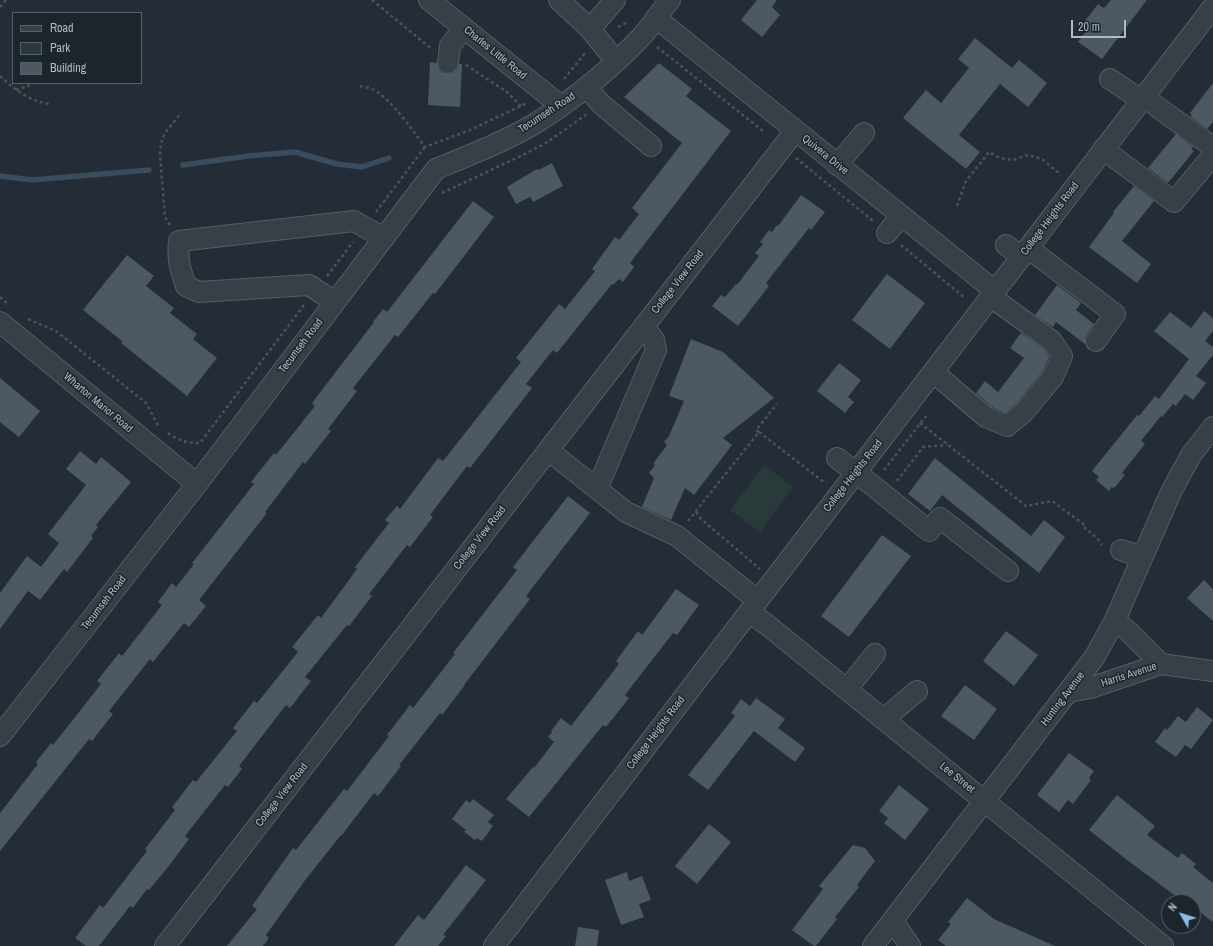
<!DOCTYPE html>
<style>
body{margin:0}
#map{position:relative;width:1213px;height:946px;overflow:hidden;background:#242d37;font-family:"Archivo Narrow",sans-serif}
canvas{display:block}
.legend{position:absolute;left:12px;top:12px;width:130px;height:72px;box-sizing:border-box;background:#1c242c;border:1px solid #586069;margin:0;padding:5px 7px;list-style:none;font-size:12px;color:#b2bac4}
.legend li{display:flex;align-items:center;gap:8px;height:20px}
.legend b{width:20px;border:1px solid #586069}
.north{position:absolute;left:1161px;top:894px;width:40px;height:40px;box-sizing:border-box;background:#1c242c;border:1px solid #586069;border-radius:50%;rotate:309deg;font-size:11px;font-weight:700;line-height:16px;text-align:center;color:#b2bac4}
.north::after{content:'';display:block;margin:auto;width:14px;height:18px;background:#8fbaec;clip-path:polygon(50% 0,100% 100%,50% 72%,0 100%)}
.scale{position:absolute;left:1071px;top:20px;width:55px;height:18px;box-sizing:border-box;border:2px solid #b2bac4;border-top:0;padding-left:5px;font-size:12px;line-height:14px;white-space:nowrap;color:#b2bac4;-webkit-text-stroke:3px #1c242c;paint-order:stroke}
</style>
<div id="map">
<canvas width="1213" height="946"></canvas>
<ul class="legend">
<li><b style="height:5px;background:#373f47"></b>Road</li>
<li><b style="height:11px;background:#283b3a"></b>Park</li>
<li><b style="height:11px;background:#4c5862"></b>Building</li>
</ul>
<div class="north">N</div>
<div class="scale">20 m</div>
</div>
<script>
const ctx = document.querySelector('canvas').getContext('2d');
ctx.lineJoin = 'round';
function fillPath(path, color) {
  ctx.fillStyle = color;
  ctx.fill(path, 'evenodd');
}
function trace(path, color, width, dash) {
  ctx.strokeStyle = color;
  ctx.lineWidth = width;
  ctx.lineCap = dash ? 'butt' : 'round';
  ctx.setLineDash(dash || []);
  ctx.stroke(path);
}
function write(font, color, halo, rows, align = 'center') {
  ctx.font = font + ' "Archivo Narrow",sans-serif';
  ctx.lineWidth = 3;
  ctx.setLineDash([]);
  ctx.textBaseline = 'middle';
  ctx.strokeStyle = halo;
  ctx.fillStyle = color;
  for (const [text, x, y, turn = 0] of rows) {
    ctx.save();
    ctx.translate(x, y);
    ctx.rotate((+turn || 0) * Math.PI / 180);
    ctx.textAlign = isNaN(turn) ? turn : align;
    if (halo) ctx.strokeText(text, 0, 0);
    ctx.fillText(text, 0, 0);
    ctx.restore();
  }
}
const green = new Path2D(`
 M764,465L793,487L760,532L730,510Z`);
const stream = new Path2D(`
 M183,165L248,156L295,152L337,164L362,167L389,158
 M0,176L32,180L149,170`);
const building = new Path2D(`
 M757,0H777L772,7L780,15L762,37L741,20Z
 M1111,0H1147L1102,59L1078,42L1090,26L1084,22L1098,4L1104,8Z
 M975,38L1012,68L1019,60L1047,83L1028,107L1000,84L959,135L980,152L966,169L903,118L926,90L941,103L969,68L958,59Z
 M430,62L437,63L438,68L441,72L447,74L453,73L457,70L459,64H462L460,107L428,105Z
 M659,63L692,89L686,96L731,131L630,263L634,267L623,282L619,279L613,285L612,284L557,353L553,350L526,384L532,388L470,468L467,466L430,515L433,517L410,547L407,545L369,594L372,596L349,626L347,625L305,677L311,681L290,708L286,705L239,766L242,769L228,787L225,785L185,836L189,839L168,867L149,890L147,889L133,908L130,906L99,946H86L75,938L100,905L103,908L147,851L145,849L175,810L172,807L193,780L196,782L237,731L233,728L254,701L257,703L298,652L292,647L318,615L321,618L357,569L355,567L389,523L385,520L397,506L400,509L438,458L443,461L521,362L516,358L559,304L565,309L595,271L592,269L615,237L619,240L639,214L632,208L682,143L624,97Z
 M1213,83V122L1207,129L1190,116L1192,115L1190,113Z
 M1176,134L1193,147L1191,149L1194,151L1168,183L1148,168Z
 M552,163L563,186L533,202L530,197L516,204L507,187L537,169L538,170Z
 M1134,186L1154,201L1122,241L1151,264L1137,283L1089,247L1114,213L1113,212Z
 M801,195L825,212L811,230L809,228L766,283L769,286L738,326L712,306L721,295L725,297L736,284L737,285L759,256L755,253L763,244L760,242L769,230L772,232L777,225L778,226Z
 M473,201L494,217L435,294L433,293L398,337L395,335L353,388L357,391L328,429L331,431L305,464L303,462L265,512L267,513L199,600L206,606L189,627L184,623L153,662L150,659L109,711L113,714L92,741L89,739L0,851V813L38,764L36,762L51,743L53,745L101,684L97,681L119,653L122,656L162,605L158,602L172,583L176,587L194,564L192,563L254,484L251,482L274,453L276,455L315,406L312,403L374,322H373L383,309L387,312Z
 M127,255L154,276L146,286L174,308L170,313L197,334L193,339L217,358L187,396L121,343L122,341L83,310Z
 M887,274L925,303L890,349L852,320Z
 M1057,285L1081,303L1076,310L1094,324L1086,335L1085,340V344L1056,322L1053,327L1035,315Z
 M1204,311L1213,318V331L1205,341L1213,347V355L1196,376L1206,383L1193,400L1185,394L1176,406L1173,404L1162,417L1161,416L1141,441L1145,444L1122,473L1125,475L1114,488L1112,487L1109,491L1096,480L1099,477L1092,471L1137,415L1139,416L1155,396L1159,399L1189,359L1154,331L1170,312L1191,328Z
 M1021,333L1044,349L1049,357L1043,371L1016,404L1005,413L992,407L976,393L985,381L998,392L1024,358L1010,348Z
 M691,339L723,352L774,398L723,438L732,445L694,495L685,488L671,520L642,507L654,478L649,473L655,465L653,464L667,445L664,442L669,436L684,401L669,396Z
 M839,363L861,380L848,397L854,402L845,413L817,391Z
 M0,378L40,411L19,437L0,422Z
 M80,451L96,464L101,457L131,482L96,525L98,527L91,536L93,538L67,572L64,569L40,600L28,591L0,629V593L27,556L41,567L59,543L48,534L86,485L66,469Z
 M935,458L1031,536L1044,520L1065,537L1039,573L942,495L930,511L908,494Z
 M568,496L590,513L526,596L530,599L464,685H465L442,715L440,713L399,765L401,766L378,796L374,793L342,835H341L306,879L266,935L269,938L263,946H227L257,909L252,906L293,848L296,850L344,789L347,791L389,736L387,735L410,705L413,708L455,654L453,653L517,570L513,567Z
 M882,535L911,556L849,637L821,616Z
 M1204,580L1213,589V621L1187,598Z
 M676,589L699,605L677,635L673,633L625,695L629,698L606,727L603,725L529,817L506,799L533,767L534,768L554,742L548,737L552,732L551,731L561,718L571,726L619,664L616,661L638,631L642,635Z
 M1006,631L1038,655L1014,686L983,661Z
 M965,685L997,709L974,740L941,716Z
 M756,698L785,719L778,728L805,748L795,762L754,731L708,790L688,775L735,716L731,713L741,699L750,706Z
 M1197,707L1213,720L1191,749L1185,745L1176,757L1155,742L1165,728L1167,730L1178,716L1186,722Z
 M1069,753L1094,771L1089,778L1091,780L1073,804L1068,800L1059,812L1037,795Z
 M899,785L929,809L905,840L884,823L888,818L879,811Z
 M1117,795L1155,826L1147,835L1178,858L1182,853L1196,864L1193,867L1213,883V922L1193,907V902H1184L1127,860L1089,830Z
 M473,799L494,815L488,822L493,826L482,841L477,838L475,840L464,832L466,830L452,819L466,800L470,803Z
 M709,824L731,842L697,884L675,866Z
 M853,845L865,848L875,861L857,885L859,887L835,917L837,919L816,946H814L792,930L823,889L819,886Z
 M466,865L486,880L443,935L446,936L438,946H394L418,915L424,920Z
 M627,872L629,881L642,876L651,900L639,904L644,917L621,925L605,880Z
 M967,898L994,919L1055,946H946L938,940L951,924L948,922Z
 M578,927L599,930L597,946H575Z`);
const path = new Path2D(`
 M372,0L428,46L432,48
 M0,7L6,0
 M618,27L628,22
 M657,47L763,131
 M466,65L507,92L521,106
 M0,76C15,90 28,100 49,104
 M564,79L585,53
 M360,86C363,87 368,87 372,89C391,98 412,130 425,147L470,130L527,103
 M16,90L28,86L31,83
 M796,158L873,221
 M442,193L525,154L546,143L587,114
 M957,206L966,181L989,152L1000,158L1013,160L1028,155L1042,159L1061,175
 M376,212L425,147
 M170,225L165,217L160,154C161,130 170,130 181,112
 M901,245L965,298
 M327,276L353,242
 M0,297L8,304
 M28,319L56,331L146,403L159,427
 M920,423L1026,506L1052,501L1086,526L1085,528L1097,538L1102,545
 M759,432L825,483
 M168,433C179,441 187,443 200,443L304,305
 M884,470L926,416
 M897,481L923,447L947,445
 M696,512L701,519L760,569
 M688,521L759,432L756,430L777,404`);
const minor = new Path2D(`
 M429,0L561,106
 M559,0L590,29L616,61
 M656,18L995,291
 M590,29L615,0
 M448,63L450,46L464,28
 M1110,79L1141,100
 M586,87L601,104L651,146
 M1144,96L1160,109L1213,147
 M1103,149L1174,202L1213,155
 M837,165L864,133
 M887,233L901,216
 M1006,245L1022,257
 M1028,248L1115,314L1096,341
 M335,302L309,285L199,292L186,286C180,269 177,259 179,241L354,221L384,238
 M0,322L197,484
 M933,372L986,417L1007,426L1024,412L1053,377L1062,356L1052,341L991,297
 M548,450L626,512L677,536L757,600
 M837,458L872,485L929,531L940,518L1008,571
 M597,489L656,350L654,340L644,326
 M1121,550L1142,557
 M749,612L766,624L1163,946
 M1115,620L1129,632L1161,664
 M847,689L875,654
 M1069,692L1090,688L1161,664L1213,671
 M884,719L917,691
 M0,736L197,484L436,169C470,155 504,142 536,123C574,99 611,69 642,36C652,25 660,12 670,0
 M893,921L910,946
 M165,946L795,131
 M494,946L749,612L1213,7
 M873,946L1094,658L1115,620L1171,492L1191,455L1213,427`);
const streetNames = [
 ["Charles Little Road",495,53,39],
 ["Tecumseh Road",547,113,-33],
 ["Quivera Drive",825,155,39],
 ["College Heights Road",1050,219,-53],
 ["College View Road",678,282,-52],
 ["Tecumseh Road",301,346,-53],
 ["Wharton Manor Road",98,403,40],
 ["College Heights Road",853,476,-52],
 ["College View Road",480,538,-52],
 ["Tecumseh Road",104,603,-52],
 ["Harris Avenue",1129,675,-18],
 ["Hunting Avenue",1063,699,-53],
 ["College Heights Road",656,733,-53],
 ["Lee Street",957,778,39],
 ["College View Road",282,795,-52]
];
fillPath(green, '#283b3a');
trace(stream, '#3a4c5e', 5.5);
fillPath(building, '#4c5862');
trace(minor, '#555d65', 22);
trace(path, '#455657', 2.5, [3, 3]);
trace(minor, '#373f47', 20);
write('11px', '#b2bac4', '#1c242c', streetNames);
</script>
